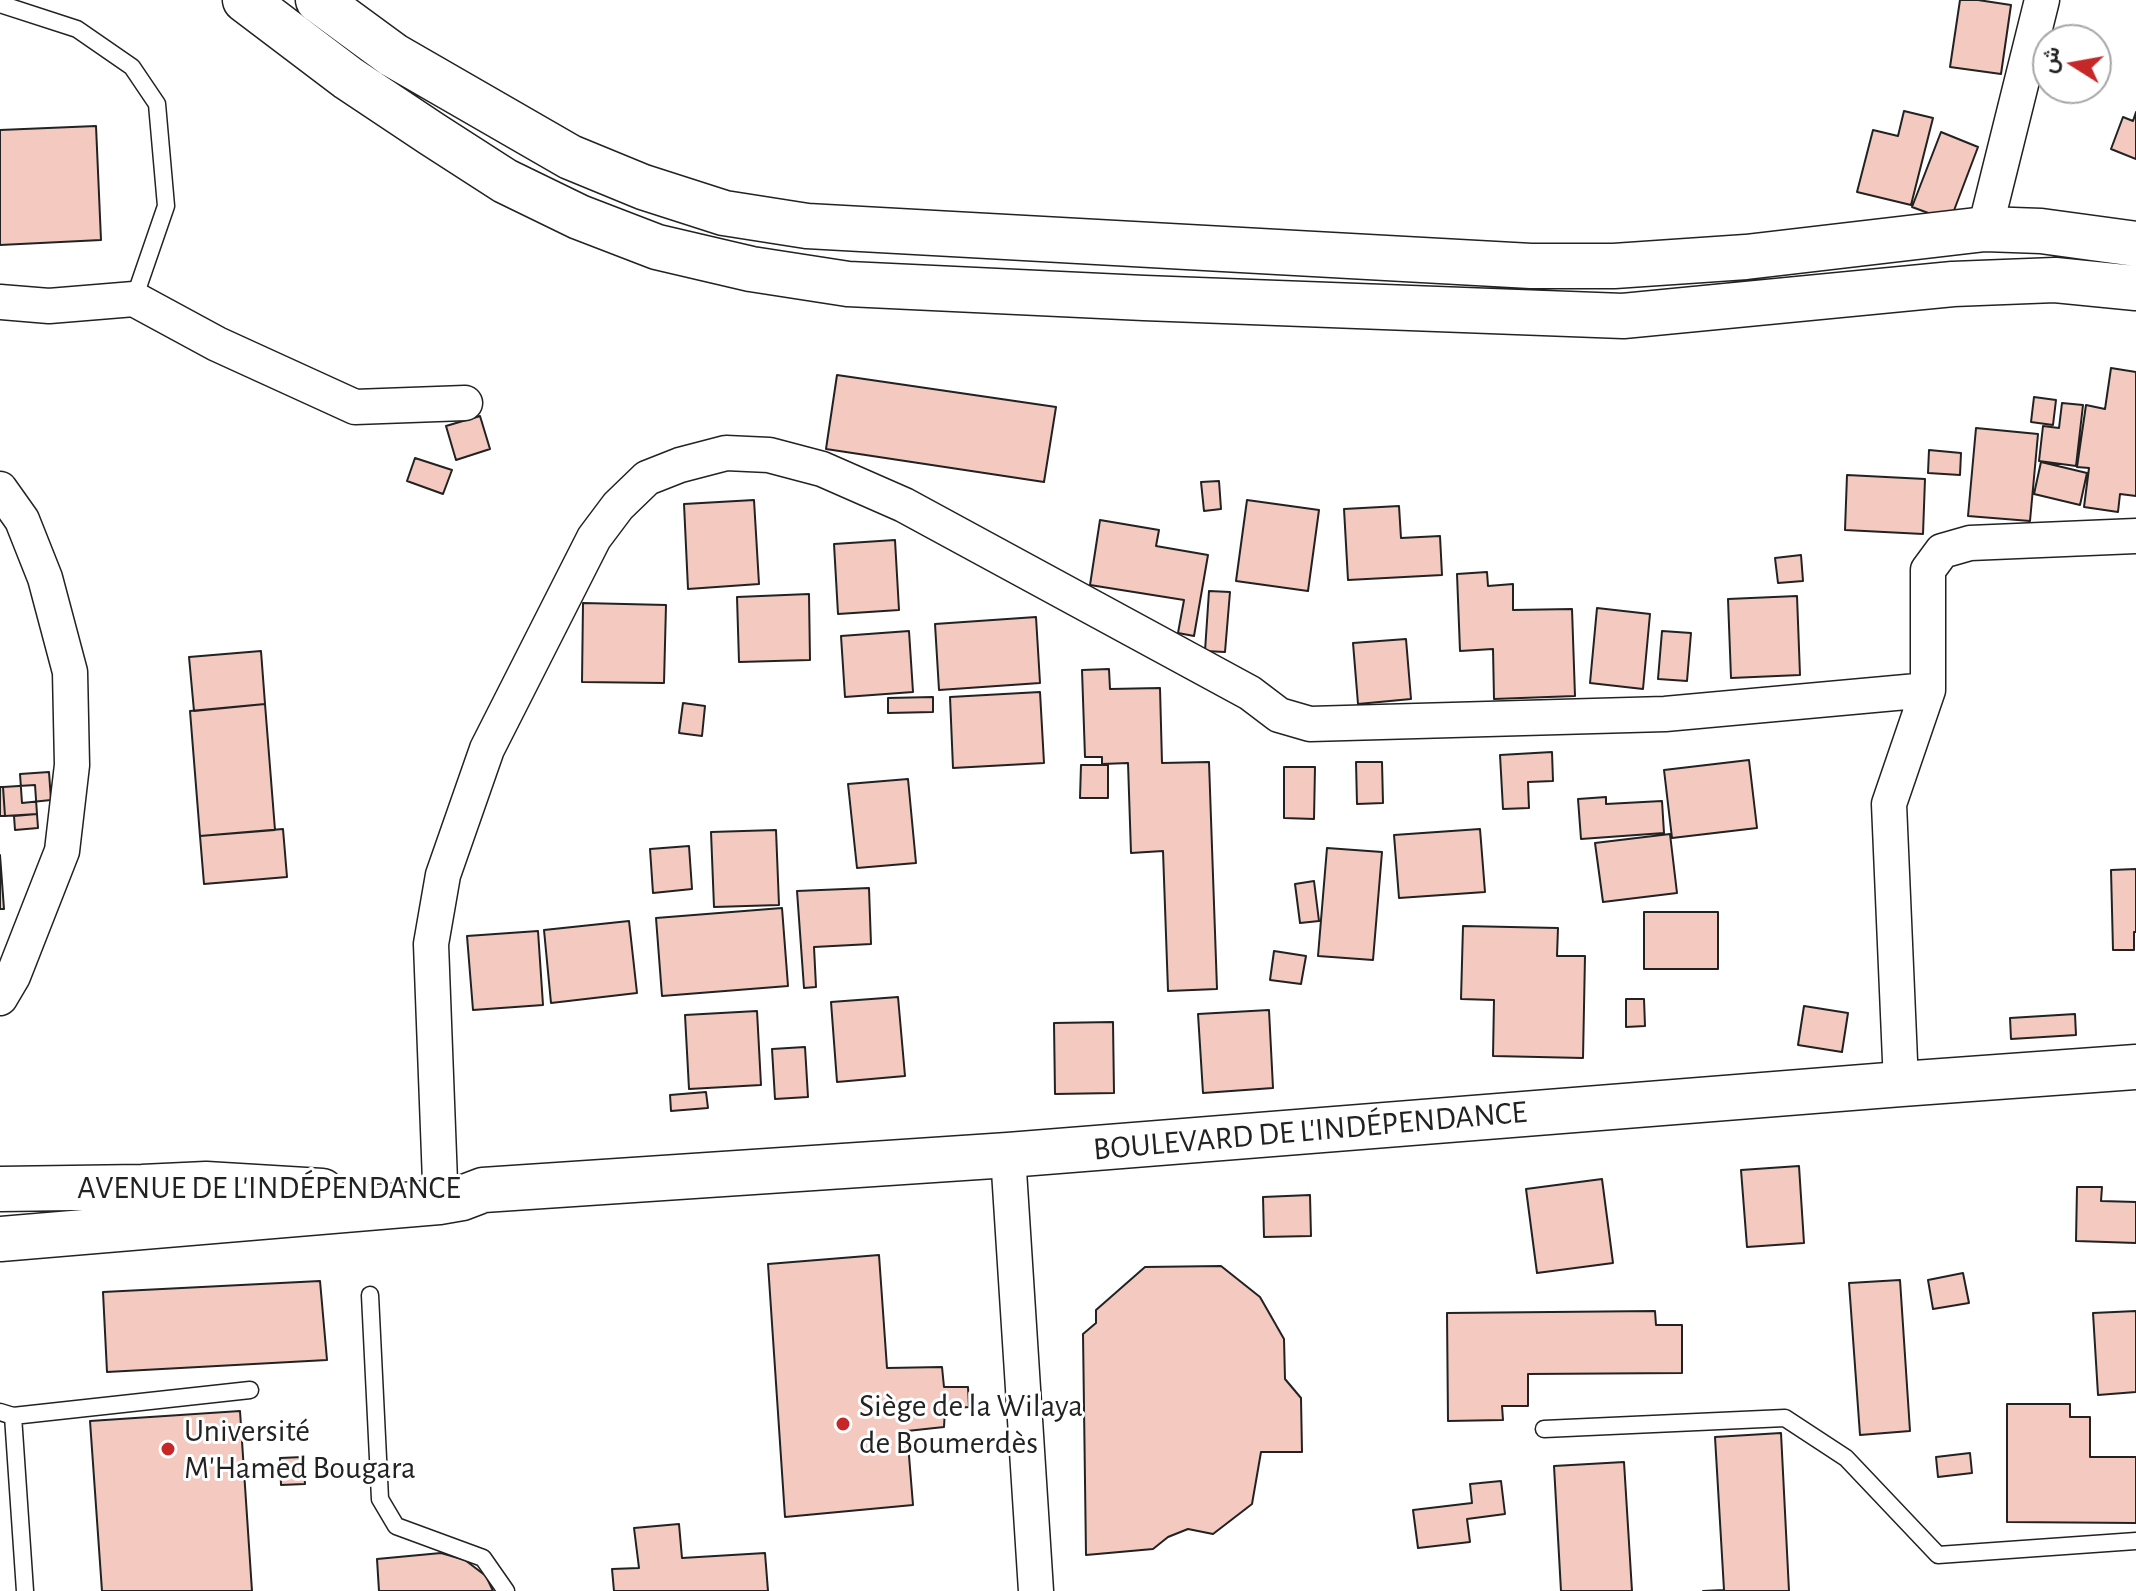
<!DOCTYPE html>
<meta charset="utf-8">
<style>
body{margin:0}
#map{position:relative;width:2136px;height:1591px;overflow:hidden;background:#fff;font-family:"Alegreya Sans",Vazirmatn,sans-serif}
canvas{display:block}
.north{position:absolute;left:2032px;top:24px;width:80px;height:80px;box-sizing:border-box;background:#fff;border:2px solid #a7a7a7;border-radius:50%;rotate:281deg;font-size:22px;font-weight:700;line-height:32px;text-align:center;color:#222}
.north::after{content:'';display:block;margin:auto;width:28px;height:36px;background:#c62828;clip-path:polygon(50% 0,100% 100%,50% 72%,0 100%)}
</style>
<div id="map">
<canvas width="2136" height="1591"></canvas>
<div class="north">ش</div>
</div>
<script>
const ctx = document.querySelector('canvas').getContext('2d');
ctx.lineJoin = 'round';
function fillPath(path, color) {
  ctx.fillStyle = color;
  ctx.fill(path, 'evenodd');
}
function trace(path, color, width, dash) {
  ctx.strokeStyle = color;
  ctx.lineWidth = width;
  ctx.lineCap = dash ? 'butt' : 'round';
  ctx.setLineDash(dash || []);
  ctx.stroke(path);
}
function write(font, color, halo, rows, align = 'center') {
  ctx.font = font + ' "Alegreya Sans",sans-serif';
  ctx.lineWidth = 6;
  ctx.setLineDash([]);
  ctx.textBaseline = 'middle';
  ctx.strokeStyle = halo;
  ctx.fillStyle = color;
  for (const [text, x, y, turn = 0] of rows) {
    ctx.save();
    ctx.translate(x, y);
    ctx.rotate((+turn || 0) * Math.PI / 180);
    ctx.textAlign = isNaN(turn) ? turn : align;
    if (halo) ctx.strokeText(text, 0, 0);
    ctx.fillText(text, 0, 0);
    ctx.restore();
  }
}
const building = new Path2D(`
 M1960,0H1978L2011,5L2001,74L1950,67Z
 M1904,111L1933,118L1911,205L1857,192L1873,130L1898,136Z
 M2136,112V159L2111,149L2123,117L2133,121Z
 M96,126L101,240L0,245V130Z
 M1941,132L1978,147L1950,221L1912,207Z
 M2111,368L2136,372V496L2120,494L2118,512L2084,507L2089,468L2077,467L2086,405L2105,409Z
 M837,375L1056,407L1044,482L826,449Z
 M2034,397L2056,400L2053,425L2031,422Z
 M2062,403L2083,405L2076,466L2039,461L2043,426L2059,428Z
 M480,416L490,449L456,460L446,426Z
 M1976,428L2038,434L2030,521L1968,516Z
 M1929,450L1961,453L1960,475L1928,473Z
 M415,458L452,470L443,494L407,481Z
 M2041,462L2087,473L2080,505L2034,494Z
 M1847,475L1925,479L1923,534L1845,530Z
 M1219,481L1221,509L1204,511L1201,482Z
 M754,500L759,584L688,589L684,504Z
 M1247,500L1319,510L1308,591L1236,581Z
 M1399,506L1401,538L1440,536L1442,575L1348,580L1344,509Z
 M1100,520L1159,530L1156,546L1208,555L1194,636L1178,633L1184,600L1090,585Z
 M895,540L899,610L838,614L834,544Z
 M1801,555L1803,581L1778,583L1775,558Z
 M1487,572L1488,586L1513,584V610L1572,609L1575,696L1494,699L1493,649L1460,651L1457,574Z
 M1209,591L1230,592L1225,652L1205,651Z
 M809,594L810,660L739,662L737,597Z
 M1797,596L1800,675L1731,678L1728,599Z
 M583,603L666,605L664,683L582,682Z
 M1597,608L1650,614L1643,689L1590,683Z
 M1036,617L1040,683L939,690L935,624Z
 M909,631L913,692L845,697L841,636Z
 M1662,631L1691,633L1687,681L1658,679Z
 M1406,639L1411,699L1358,704L1353,643Z
 M261,651L265,704L194,711L189,657Z
 M1109,669L1110,689L1160,688L1162,763L1209,762L1217,989L1168,991L1163,851L1131,853L1128,763L1102,764V757H1085L1082,670Z
 M1040,692L1044,763L953,768L950,697Z
 M933,697V712L888,713V698Z
 M683,703L705,706L702,736L679,733Z
 M265,704L275,830L200,836L190,711Z
 M1552,752L1553,781L1528,782L1529,808L1503,809L1500,755Z
 M1749,760L1757,828L1672,838L1664,770Z
 M1356,762H1382L1383,803L1357,804Z
 M1081,765H1108V798H1080Z
 M1284,767H1315L1314,819L1284,818Z
 M49,772L51,800L22,803L20,774Z
 M908,779L916,863L857,868L848,784Z
 M35,785L37,814L5,816L3,787Z
 M0,787H3L5,816H0Z
 M1606,797V804L1662,801L1664,833L1581,839L1578,799Z
 M37,814L38,828L15,830L14,816Z
 M283,829L287,877L204,884L200,836Z
 M1480,829L1485,892L1399,898L1394,835Z
 M776,830L779,905L714,907L711,832Z
 M1670,834L1677,893L1603,902L1595,843Z
 M689,846L692,889L653,893L650,849Z
 M1327,848L1382,852L1373,960L1318,956Z
 M0,855L4,909H0Z
 M2136,869V932H2134V950H2113L2111,870Z
 M1314,881L1319,921L1300,923L1295,884Z
 M869,888L871,944L814,947L816,987L804,988L797,891Z
 M782,908L788,986L662,996L656,918Z
 M1644,912H1718V969H1644Z
 M629,921L637,993L551,1003L544,930Z
 M1463,926L1558,928L1557,956H1585L1583,1058L1493,1056L1494,1000L1461,999Z
 M538,931L543,1005L473,1010L467,936Z
 M1274,951L1306,956L1301,984L1270,980Z
 M898,997L905,1076L837,1082L831,1002Z
 M1626,999H1644L1645,1026L1626,1027Z
 M1804,1006L1848,1013L1842,1052L1798,1045Z
 M1269,1010L1273,1088L1203,1093L1198,1014Z
 M757,1011L761,1085L689,1089L685,1015Z
 M2075,1014L2076,1035L2011,1039L2010,1018Z
 M1113,1022L1114,1093L1055,1094L1054,1023Z
 M805,1047L808,1097L775,1099L772,1049Z
 M706,1092L708,1108L671,1111L670,1095Z
 M1799,1166L1804,1243L1747,1247L1741,1170Z
 M1602,1179L1613,1263L1537,1273L1526,1189Z
 M2077,1187H2102L2101,1201L2136,1202V1243L2076,1241Z
 M1310,1195L1311,1236L1264,1237L1263,1197Z
 M879,1255L887,1368L942,1367L944,1387H968L969,1407L945,1409L944,1427L907,1431L913,1505L785,1517L768,1264Z
 M1221,1266L1260,1297L1284,1339L1285,1379L1301,1398L1302,1452H1261L1252,1504L1213,1534L1188,1529L1168,1537L1153,1549L1086,1555L1083,1334L1096,1323V1310L1145,1267Z
 M1963,1273L1969,1303L1933,1309L1928,1280Z
 M1900,1280L1910,1431L1860,1435L1849,1283Z
 M320,1281L327,1360L107,1372L103,1292Z
 M1655,1311L1656,1325H1682V1373L1528,1374V1406H1502L1503,1420L1448,1421L1447,1313Z
 M2136,1311V1392L2098,1395L2093,1313Z
 M2007,1404H2070V1417H2090V1457H2136V1523L2007,1522Z
 M240,1411L252,1591H102L90,1421Z
 M1781,1433L1789,1591H1703L1724,1590L1715,1437Z
 M1970,1453L1972,1473L1938,1477L1936,1457Z
 M303,1457L305,1484L281,1485L280,1458Z
 M1624,1462L1632,1591H1561L1554,1466Z
 M1501,1481L1505,1514L1467,1519L1470,1542L1418,1548L1413,1510L1472,1503L1470,1484Z
 M679,1524L682,1558L765,1553L768,1591H614L612,1569L639,1568L634,1528Z
 M441,1553L465,1560L486,1576L493,1591H379L377,1559Z`);
const service = new Path2D(`
 M0,4L77,29L132,67L157,104L166,206L134,299
 M370,1295L380,1499L396,1526L483,1558L506,1591
 M0,1412L13,1416L250,1390
 M13,1416L25,1591
 M1544,1429L1785,1418L1846,1458L1938,1555L2136,1541`);
const minor = new Path2D(`
 M1985,229L2042,0
 M0,302L49,306L134,299L217,344L355,407L465,403
 M0,489L22,520L45,578L70,672L72,765L62,851L13,976L0,998
 M1901,1084L1889,804L1928,690V570L1942,551L1970,543L2136,536
 M1008,1155L1036,1591
 M440,1182L431,944L443,875L487,749L594,538L618,506L647,478L680,465L726,453L769,455L822,469L904,505L1250,693L1279,715L1310,724L1665,714L1928,690`);
const secondary = new Path2D(`
 M0,1189L142,1187L206,1184L322,1191
 M0,1239L439,1202L462,1198L483,1190L1008,1155L1901,1084L2136,1067`);
const primary = new Path2D(`
 M245,0L348,78L432,134L505,181L579,217L657,247L751,269L848,284L1144,298L1623,316L1953,284L2055,280L2136,288
 M318,0L393,55L570,157L643,187L724,213L807,226L1531,266H1614L1746,257L1985,229L2041,231L2136,244`);
const markers = [
 [843,1424,8,"#c62828"],
 [168,1449,8,"#c62828"]
];
const streetNames = [
 ["BOULEVARD DE L'INDÉPENDANCE",1310,1131,-5],
 ["AVENUE DE L'INDÉPENDANCE",269,1188]
];
const poiNames = [
 ["Siège de la Wilaya",859,1406],
 ["de Boumerdès",859,1443],
 ["Université",184,1431],
 ["M'Hamed Bougara",184,1468]
];
fillPath(building, '#f3c9c0');
trace(building, '#222', 2);
trace(service, '#222', 19);
trace(minor, '#222', 37);
trace(secondary, '#222', 47);
trace(primary, '#222', 47);
trace(service, '#fff', 16);
trace(minor, '#fff', 34);
trace(secondary, '#fff', 44);
trace(primary, '#fff', 44);
for (const [x, y, r, color] of markers) {
  const dot = new Path2D();
  dot.arc(x, y, r, 0, 2 * Math.PI);
  ctx.fillStyle = color;
  ctx.fill(dot);
  trace(dot, '#fff', 3);
}
write('32px', '#222', '#fff', streetNames);
write('32px', '#222', '#fff', poiNames, 'left');
</script>
